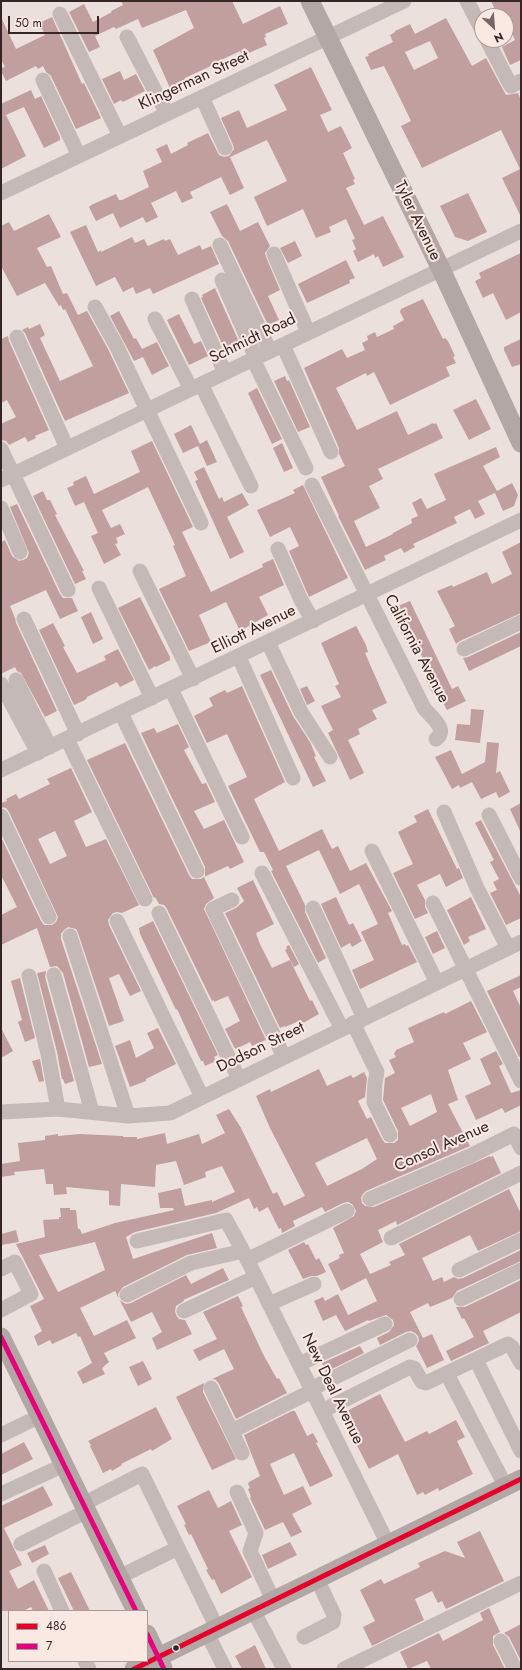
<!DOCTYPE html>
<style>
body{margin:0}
#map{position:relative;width:522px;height:1670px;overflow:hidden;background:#ece0dd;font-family:Jost,sans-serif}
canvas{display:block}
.frame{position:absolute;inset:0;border:2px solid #352625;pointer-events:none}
.legend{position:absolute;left:8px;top:1610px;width:140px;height:52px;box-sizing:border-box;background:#fae9e3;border:1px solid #ab9b97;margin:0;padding:5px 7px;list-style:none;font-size:12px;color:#352625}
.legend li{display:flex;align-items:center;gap:8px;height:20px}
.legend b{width:20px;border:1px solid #ab9b97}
.north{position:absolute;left:474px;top:8px;width:40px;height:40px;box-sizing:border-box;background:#fae9e3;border:1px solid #ab9b97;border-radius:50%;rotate:154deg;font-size:11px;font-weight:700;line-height:16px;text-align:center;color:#352625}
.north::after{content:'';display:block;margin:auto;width:14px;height:18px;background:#756765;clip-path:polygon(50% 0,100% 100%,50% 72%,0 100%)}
.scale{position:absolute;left:8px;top:16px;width:91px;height:18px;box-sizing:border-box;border:2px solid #352625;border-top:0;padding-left:5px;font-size:12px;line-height:14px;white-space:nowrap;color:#352625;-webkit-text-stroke:3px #fae9e3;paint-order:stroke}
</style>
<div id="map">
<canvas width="522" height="1670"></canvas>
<div class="frame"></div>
<ul class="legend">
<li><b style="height:5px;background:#e4002b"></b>486</li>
<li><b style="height:5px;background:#e5007d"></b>7</li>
</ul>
<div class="north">N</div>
<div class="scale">50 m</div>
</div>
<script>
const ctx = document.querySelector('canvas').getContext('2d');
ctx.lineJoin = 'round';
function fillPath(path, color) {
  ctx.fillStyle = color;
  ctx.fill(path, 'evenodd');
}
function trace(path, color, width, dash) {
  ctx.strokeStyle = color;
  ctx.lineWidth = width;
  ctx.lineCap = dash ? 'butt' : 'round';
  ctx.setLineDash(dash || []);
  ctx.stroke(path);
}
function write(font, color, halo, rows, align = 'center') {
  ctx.font = font + ' Jost,sans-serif';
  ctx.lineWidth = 4;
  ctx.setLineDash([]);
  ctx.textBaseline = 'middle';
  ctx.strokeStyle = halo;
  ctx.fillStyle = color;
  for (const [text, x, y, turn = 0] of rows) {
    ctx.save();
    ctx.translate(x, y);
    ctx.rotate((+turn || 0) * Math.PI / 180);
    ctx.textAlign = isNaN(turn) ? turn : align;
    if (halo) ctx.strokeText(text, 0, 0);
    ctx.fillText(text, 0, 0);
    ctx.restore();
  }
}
const building = new Path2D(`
 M121,1H232L243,24L280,6L288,24L265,34L266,37L264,38L267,45L242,56L240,51L221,60L225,69L216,73L213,65L185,78V80L170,88L153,50L194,28L186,10L142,28L138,19L116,29L114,27L95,36L100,47L89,52L69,12L84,4L93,22L112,12L111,11L123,5Z
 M491,1H521V60L510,65L502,47L515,40L506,20V16H498Z
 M1,17L16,49L45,35L39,23L52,17L82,84L84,83L101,118L76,129L51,76L46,72L43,66L38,69L36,66L6,81L1,71V68L5,67L1,59Z
 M446,18L472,66L486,58L506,95L518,93L521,100V217L502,178L520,169L501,130L422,168L401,126L411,121L396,90L384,66L371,70L365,57L369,56L368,54L393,42L390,35L395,32V31L410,24L415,34ZM430,41L438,58L414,70L405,52Z
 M311,67L332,110L320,115L328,132L341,126L352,148L343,153L355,179L353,180L355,184L346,188L364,225L383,216L404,257L383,267L378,256L375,258L374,254L358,262L353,251L356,249L352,240L355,239L346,219L329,227L331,232L316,238L303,209L267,226L254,197L287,181L267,140L230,157L244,188L230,195L221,177L190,192L193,198L182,203L176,191L151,203L158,217L146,223L143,217L120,228L113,213L96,221L89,207L91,205L116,194L119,200H122L149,187L143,171L162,162L156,149L167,144L171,154L188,145L187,143L208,133L219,155L224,157L229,156L234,149L233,145L221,118L239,110L247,128L287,110L274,85Z
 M120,71L124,80L136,74L145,91L123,102L121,100L114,104L102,79Z
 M31,90L35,99L41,96L60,137V140L44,148L24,107L6,115L26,156L1,169V104Z
 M468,193L487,232L468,241L455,237L440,206Z
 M227,204L240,231L258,222L270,246L265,253L266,257L280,290L268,296L279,320L268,325L228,241L222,236L210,212Z
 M49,214L61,237L37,248L47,267L51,266L63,294L67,293L78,315L87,311L108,349L129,393L65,421L25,333L22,330L28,327L29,329L40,324L45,335L40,338L60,381L93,366L65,309L63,310L61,305L59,306L45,283L17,296L1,266V226L9,222L14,231Z
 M86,225L98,252L101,250V252L132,237L135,243L144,239L148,246L164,239L165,241L170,239L178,255L200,245L202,250L211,246L219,264L153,294L150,288L136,294L133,287L123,292L115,277L96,286L70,232Z
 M295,241L302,256L288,263L280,248Z
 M521,253V312L506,320L493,293L483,298L475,281L481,278L479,273Z
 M346,260L355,278L349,280L350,283L307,303L298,284Z
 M215,288L239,342L228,348L227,347L224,348L201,298L203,297L202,295Z
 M423,299L443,339L445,338L448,341L455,356L453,357L456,363L446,367L450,376L390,405L374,372L367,376L366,373L336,388L357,430L397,411L408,435L433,423L434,424L436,423L443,438L378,469L383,479L369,486L380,508L354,521L366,547L393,534V533L412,523L411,519L418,516L412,503L421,498L427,509L446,500L434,474L496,447L500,457L483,466L497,491L512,483L518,495L514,506L503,511L495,493L478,501L485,514L475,519L470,509L454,517L457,523L413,544L415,547L404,553L401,548L384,556L386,560L365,570L338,516H339L321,477L345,466L339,454V448L304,368L342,349L347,358L365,350L362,343L368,340L367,336L375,332L377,337L394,329L393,326L395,325L404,320L400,312L401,309Z
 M119,311L134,339L136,338L142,349L157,342L169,366L152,375L143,357L134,361L110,316Z
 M179,314L194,344L201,341L208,356L189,365L167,320Z
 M8,336L9,341L49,430L35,436L36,438L28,442L25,437L9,445L6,441L1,440V424L16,417L7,400L1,403V339Z
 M521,339V364L512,367L504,350V347Z
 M285,376L287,381L289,380L310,427L298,432L274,381Z
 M257,388L282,439L272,444L248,393Z
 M476,399L491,429L469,440L453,410Z
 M191,425L200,444L207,440L217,462L207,466L198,446L183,453L174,434Z
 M152,441L193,527L182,532L211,592L263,567L262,564L273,559L284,585L259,597L268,615L240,631L226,602L199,615L211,642L189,651L159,589L186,576L173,546L175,545L148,487L102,510L111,528L120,524L125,534L116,538L118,543L115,544L121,555L104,564L91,536L98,533L84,502L75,506L67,488L74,485L73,482L86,476L94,494L140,472L131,451Z
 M282,443L293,468L284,472L273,448Z
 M204,467L219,499L222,497L224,502L242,493L249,505L227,517L244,552L230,559L195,481L198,480L194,472Z
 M303,485L348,578L309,597L289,551L299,546L290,527L270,537L257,510L295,493L293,490Z
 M43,491L47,500H50L57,514L55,515L84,571H82L86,579L75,584L33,496Z
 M17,504L60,594L63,598H72L78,611L60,619L46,590L10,606L15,618L16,623L57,711L45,717L21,673L17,671L15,667L1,674V542L5,540L12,556L19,561L23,560L27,558L29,553L10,507Z
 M521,542V613L460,641L456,644L449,629L455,626L437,591L452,585L453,587L487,572L492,584L512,574L502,552Z
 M140,597L170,657V660L156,667L155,666L149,670L118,608Z
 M410,601L452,689L458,686L466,701L447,710L437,692L433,694L426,680L431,675L419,650L412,653L395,621L403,617L398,606Z
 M91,612L103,639L93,644L81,617Z
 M53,623L65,646L63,647L77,673L106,660L104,656L118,649L134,680L120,687L117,682L87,697V698L85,700L74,705L39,630Z
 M356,626L366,645L368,652L365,653L387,703L372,710L377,719L358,729L360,734L348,740L364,773L350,780L328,733L333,730L321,706L341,697L335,686L339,684L321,643Z
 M521,632V646L469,671L463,658L468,657Z
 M271,670L293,716L310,742L316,756L314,757L326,781L313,787L260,675Z
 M242,686L285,782L254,799L279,851L322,829L332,849L338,846L350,871L366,863L392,911L388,913L402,945L405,944L406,946L408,945L417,962L360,989L352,970L374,960L361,932L378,924L359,884L340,894L319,850L286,866L305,905V912L326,958L318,963L271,871L273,870L264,852H260L228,786L247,777L227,734L207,743L194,716L213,706L209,698L225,690L227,693Z
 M307,686L315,701L307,705L300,689Z
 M471,709L484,710L480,743L455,740L457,724L470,725Z
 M178,724L189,747L184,750L202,784L206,783L215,802L194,811L204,829L224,820L244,862L230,869L228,866L204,877L214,898L206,904L204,909L266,1040L252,1046L250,1042L236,1049L234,1047L225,1029L240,1021L228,996L214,1002V1000L212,1001L167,909L164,905L159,904L155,897L154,898L87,760L125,743L189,875L192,879H201L205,876V867L141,733L154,728L157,733Z
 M487,742L499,743L496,773L500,771L510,792L499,798L496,792L481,799L472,782L460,788L459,785L452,789L435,757L451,750L462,774L485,762Z
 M71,768L92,812L74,821L86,847L106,839L139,905L122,913L117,912L113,913L108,920L109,925L141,991L130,996L119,974L109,978L124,1021L109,1026L78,933L76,929L68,927L64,930L61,934V939L102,1064L89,1067L63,973L57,966L50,967L37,928L1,945V915L17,907L1,875V837L41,921L44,925H52L56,922L58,917L9,812L6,808L1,807V803L7,801L6,799L16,794L19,799L50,784L47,779ZM55,831L67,856L50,864L38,839Z
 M521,803V833L510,809Z
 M428,809L457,869L459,868L463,878L446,887L440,874L417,885L425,900V907L428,913L415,919L393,873L413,864L398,832L417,822L414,816Z
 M481,820L521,897V918L506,925L490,893L497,890L493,882L499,879L490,862L494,860L475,823Z
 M253,880L274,924L256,933L259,942L272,968L290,960L310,1001L312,1000L319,1014L303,1023L301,1020L285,1027V1026L280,1028L225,913L236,908L244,901L237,888Z
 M336,897L349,925L353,923L362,941L352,947L350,943L341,948L321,904Z
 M471,897L486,929L468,937L470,941L464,945L447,910Z
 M153,921L218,1055L214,1057L216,1061L205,1066L203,1061H201L177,1009L176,1010L140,934L139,928Z
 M437,931L445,948L433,954L425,937Z
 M289,945L299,964L294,967L285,950L287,949L286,947Z
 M46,971L45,977L74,1081L65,1084L63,1079H62L57,1052L37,973Z
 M521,975V987L513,991L521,1008V1056L519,1057L487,991Z
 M20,978L35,1038L25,1042L18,1022L22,1020L11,981Z
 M471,1001L487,1032L463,1043L471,1059L448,1070L458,1100L448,1104L470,1146L366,1191L363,1194L361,1198L362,1203L365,1206L374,1207L490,1156V1157L493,1156L501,1173L397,1225L396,1221L378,1230L383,1242L360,1254L370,1274L391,1265L389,1262L405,1255L399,1244L509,1189L521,1214V1231L478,1251L470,1235L422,1258L433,1281L442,1277L444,1282L454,1277L458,1279L463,1278L521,1250V1261L457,1291L452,1298L430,1307L428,1303L410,1312L423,1338L432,1334L444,1360L427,1368L416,1346L419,1341L418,1336L415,1333L411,1331L406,1332L380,1345L377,1338L389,1332L394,1325L393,1320L386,1315L369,1321L368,1320L345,1331L336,1315L323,1321L314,1301L323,1297L325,1301L338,1294L348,1315L377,1301L366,1278L341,1291L328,1264L340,1258L339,1255L344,1253L333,1228L354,1216L356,1211L352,1204L348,1202L343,1203L325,1212L322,1207L293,1221L295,1226L282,1233L281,1228L279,1229L268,1207L259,1212L257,1207L254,1209L249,1198L216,1213L135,1232L126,1237L133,1259L212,1233L217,1248L187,1255L123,1287L118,1294L119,1299L122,1302L126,1304L131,1303L186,1275L191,1284L223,1268L229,1280L183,1300L184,1301L176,1306L175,1311L176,1315L179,1319L185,1320L192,1334L157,1350L152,1338L162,1332L152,1312L131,1322L115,1291L80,1308L94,1336L127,1320L136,1338L104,1353L109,1362L102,1368L105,1374L83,1384L77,1372L92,1363L80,1336L78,1337L76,1333L52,1344L50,1340L38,1346L34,1336L42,1331L30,1306L44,1299L16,1244L45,1237L43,1220L59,1219V1217H61L60,1208H70V1210H76L78,1229H80L82,1234L115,1223L174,1210L173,1208H160L158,1193L181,1188L185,1206L212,1200V1202L235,1192L222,1166L205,1172L206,1177L184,1185L176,1161L156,1165L155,1187L121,1184L120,1206L109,1205V1191L66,1187L67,1194L54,1195L53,1184H46L44,1169L14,1172L15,1175L1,1177V1164L20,1161L18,1143L45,1140V1136L58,1134V1136L80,1134L123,1136V1137H137V1139L165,1133L167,1144L199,1134L202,1144L225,1133L216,1115L229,1109L241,1128L273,1194L277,1192L284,1206L305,1196L270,1128L256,1096L270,1089L271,1092L319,1069L327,1086L351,1075L353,1078L364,1072L367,1078L365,1097L358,1101L367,1119L371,1117L382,1139L385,1143H394L398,1140V1131L383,1100L385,1078L395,1073L389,1060L396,1057L394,1054L396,1050L414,1042L408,1028L444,1012L445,1014ZM431,1094L437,1112L410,1126L401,1108ZM367,1138L377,1159L362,1169L327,1186L315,1163ZM95,1242L105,1270L58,1292L39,1255Z
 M1,1028L13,1051L1,1058Z
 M158,1028L176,1064L146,1079V1081L130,1087L115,1046L130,1040L136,1058L154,1048L147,1033Z
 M496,1051L503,1064L499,1066L511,1093L521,1090V1105L505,1113L502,1108L476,1120L465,1096L491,1084L480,1059Z
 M40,1059L44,1081L39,1082L32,1061Z
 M16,1230L19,1242L1,1245V1234Z
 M304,1242L306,1245L308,1244L316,1260L319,1258L326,1272L317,1276H311L303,1279L288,1250Z
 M521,1280V1312L483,1331L489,1343L451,1361L446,1351L474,1337L464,1318L462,1319L456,1307H465Z
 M238,1296L243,1306L241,1307L263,1354L277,1379L279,1378L287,1393L236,1419L219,1384L216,1380L212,1379L234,1369L224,1349L199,1361L193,1350L217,1339L203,1312Z
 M360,1346L364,1353L326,1372L322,1363Z
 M143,1361L152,1379L138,1386L129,1367Z
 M204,1383L203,1392L236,1459L212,1470L176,1397Z
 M380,1394L405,1442L427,1431L429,1434L456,1420L465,1437L457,1441L473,1474L439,1491L438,1488L425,1495L423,1492L417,1495L398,1454L369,1469L341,1414Z
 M156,1407L172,1439L152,1451L151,1449L121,1464L122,1465L112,1471L111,1469L103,1473L90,1446L91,1445L88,1441Z
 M292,1411H295L307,1436L313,1433L318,1442L316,1443L333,1476L310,1487L294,1453L270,1464L284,1495L303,1486L312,1504L292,1514L302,1532L291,1537L283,1522L265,1530L250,1498L251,1497L248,1489L250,1488L248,1484L249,1482L260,1476L244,1435Z
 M24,1442L33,1459L1,1475V1454Z
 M43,1486L53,1505L4,1528L22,1565L9,1571L18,1589L34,1580L49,1611H33L31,1607L23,1611H1V1506Z
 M209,1490L218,1508L231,1501L242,1525L229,1531L252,1577L221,1594L214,1579L212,1580L206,1570L208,1569L191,1534L189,1535L184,1525L186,1524L177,1506Z
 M480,1531L504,1581L446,1609L442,1601L438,1603L432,1591L415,1599L424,1620L372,1646L363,1627L375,1621L360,1590L381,1579L384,1584L420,1567L418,1563L445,1551L465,1558L457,1542Z
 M290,1542L297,1555L268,1569L262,1555Z
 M45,1545L49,1554L32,1563L27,1553Z
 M71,1572L90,1611H74L58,1578Z
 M489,1608L500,1632L493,1636V1645L505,1669H431L427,1661L408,1669L400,1652L439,1633L443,1641L483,1620L480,1613Z
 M521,1624V1661L509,1637L504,1633Z
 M255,1645L266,1669H242L235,1656Z`);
const minor = new Path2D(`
 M467,1L482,30
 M60,14L120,136
 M127,37L167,114
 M487,40L511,86L521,81
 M43,80L79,156
 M202,97L225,148
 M1,193L404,1
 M220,245L270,351
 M274,254L308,332
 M222,280L256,358
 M192,299L225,373
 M95,307L116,345L201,523
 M155,319L191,389
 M17,337L67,448
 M283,345L331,452
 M253,359L306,468
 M201,384L251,486
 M1,449L68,590
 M1,480L521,231
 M312,485L424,708C430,716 449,729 436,739
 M1,508L20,552
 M278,549L301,600L313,621
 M140,571L193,679
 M99,588L152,698
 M24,619L78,734
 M268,642L301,712L330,757
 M464,649L521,622
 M239,657L293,778
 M16,680L50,747
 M1,684L38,753
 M171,689L242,837
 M121,713L197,871
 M67,739L145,899
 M1,770L521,520
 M444,812L477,888L508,948
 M489,815L521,878
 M1,816L49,917
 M372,851L437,983
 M262,873L342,1029
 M232,900L213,909L284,1057
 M433,903L521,1081
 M313,908L364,1018
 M159,913L239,1079
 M117,921L202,1097
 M70,936L128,1116
 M54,975L92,1112
 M29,976L48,1054L58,1109
 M353,1023L377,1072L375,1083L374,1102L390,1135
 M1,1112L58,1109L128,1116L170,1113L521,942
 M370,1199L470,1156L514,1134L521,1148
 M391,1238L521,1173
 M243,1251L388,1544
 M247,1260L347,1211
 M1,1269L15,1262L31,1294L1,1310
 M459,1270L521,1240
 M127,1295L191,1263L243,1251L226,1220L137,1241
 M461,1299L521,1270
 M269,1304L314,1284
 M184,1311L256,1277
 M476,1360L521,1451
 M299,1364L385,1324
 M447,1374L506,1487
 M211,1388L242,1453
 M311,1389L410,1340
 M322,1411L410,1367L414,1368L422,1382L426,1383L508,1344L512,1347L521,1363
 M232,1431L312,1391
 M1,1435L40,1416
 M237,1492L256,1533L250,1551L273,1600
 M1,1494L64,1465
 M83,1504L142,1474L217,1628
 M21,1544L87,1511
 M44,1571L62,1611
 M119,1577L178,1548
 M253,1610L284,1669
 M207,1633L225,1669
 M304,1637L333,1622L334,1615L317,1579
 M501,1641L515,1669
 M85,1661L89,1669
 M344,1669L521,1583`);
const major = new Path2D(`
 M310,1L441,269L521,443
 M1,1337L136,1611
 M147,1634L163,1668
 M134,1669L521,1479`);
const bus1 = new Path2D(`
 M134,1669L521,1479`);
const bus2 = new Path2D(`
 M1,1337L136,1611
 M147,1634L164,1669`);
const markers = [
 [176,1648,3.5,"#352625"]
];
const streetNames = [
 ["Klingerman Street",194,81,-25],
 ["Tyler Avenue",417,221,64],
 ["Schmidt Road",253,339,-26],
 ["Elliott Avenue",254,630,-26],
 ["California Avenue",416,649,62],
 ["Dodson Street",261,1048,-26],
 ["Consol Avenue",442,1147,-24],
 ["New Deal Avenue",332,1389,64]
];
fillPath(building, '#c19f9f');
trace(minor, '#c4b9b7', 15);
trace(major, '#b3a7a6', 19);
trace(bus1, '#e4002b', 5);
trace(bus2, '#e5007d', 5);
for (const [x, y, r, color] of markers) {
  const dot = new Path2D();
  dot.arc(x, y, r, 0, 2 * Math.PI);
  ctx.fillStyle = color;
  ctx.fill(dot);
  trace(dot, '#fae9e3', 1.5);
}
write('16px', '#352625', '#fae9e3', streetNames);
</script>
